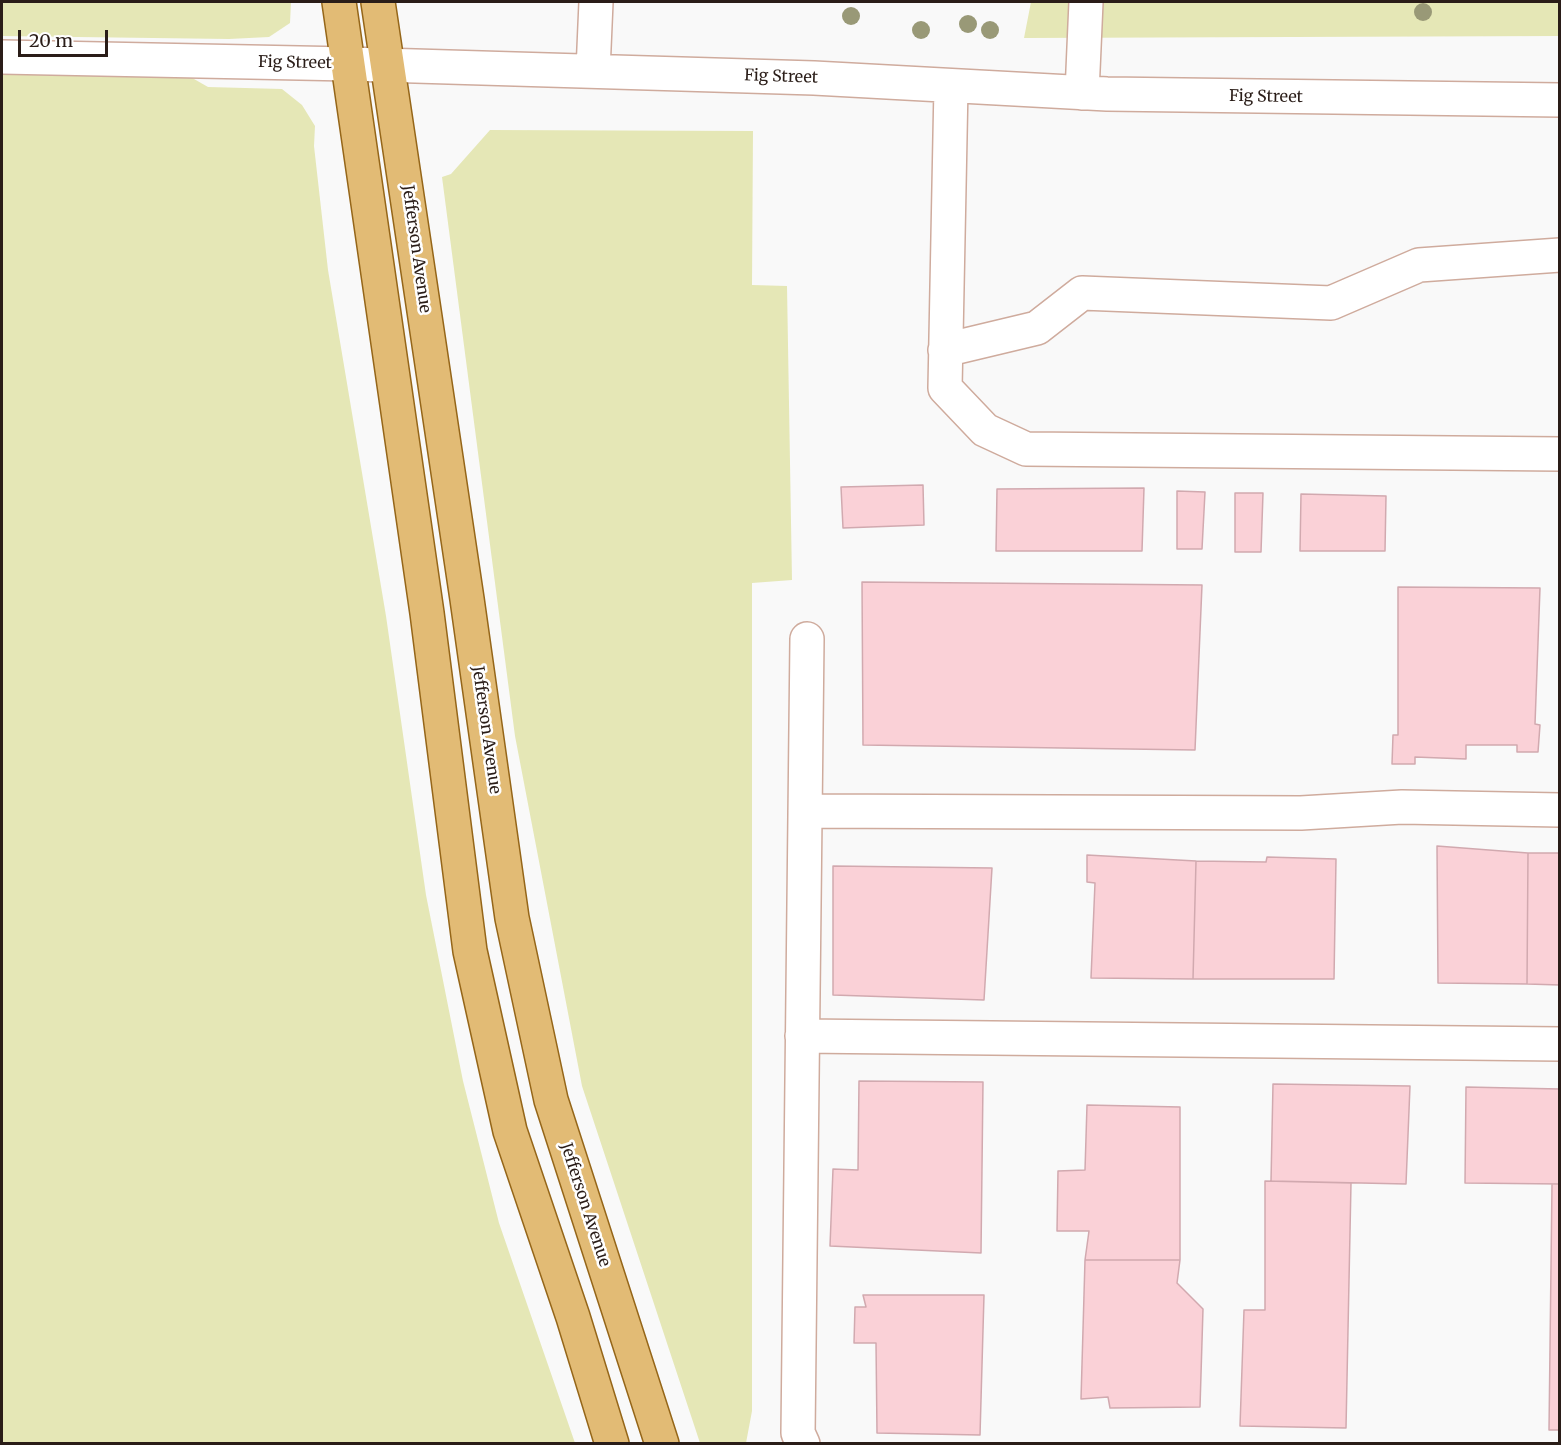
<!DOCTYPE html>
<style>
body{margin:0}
#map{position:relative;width:1561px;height:1445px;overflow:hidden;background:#f9f9f9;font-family:Merriweather,serif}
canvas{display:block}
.frame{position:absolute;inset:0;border:3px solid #2a1d18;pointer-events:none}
.scale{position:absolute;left:18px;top:30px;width:90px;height:27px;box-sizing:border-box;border:3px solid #2a1d18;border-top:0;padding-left:8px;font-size:18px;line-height:21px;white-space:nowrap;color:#2a1d18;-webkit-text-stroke:4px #fff;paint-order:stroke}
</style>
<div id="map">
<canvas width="1561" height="1445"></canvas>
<div class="frame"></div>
<div class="scale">20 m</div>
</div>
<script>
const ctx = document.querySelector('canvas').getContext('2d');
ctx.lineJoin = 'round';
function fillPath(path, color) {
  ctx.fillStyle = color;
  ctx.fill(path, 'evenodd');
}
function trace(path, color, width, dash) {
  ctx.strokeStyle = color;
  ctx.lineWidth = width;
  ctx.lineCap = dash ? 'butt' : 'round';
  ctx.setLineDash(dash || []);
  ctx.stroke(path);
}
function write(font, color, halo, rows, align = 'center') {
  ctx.font = font + ' Merriweather,serif';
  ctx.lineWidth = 5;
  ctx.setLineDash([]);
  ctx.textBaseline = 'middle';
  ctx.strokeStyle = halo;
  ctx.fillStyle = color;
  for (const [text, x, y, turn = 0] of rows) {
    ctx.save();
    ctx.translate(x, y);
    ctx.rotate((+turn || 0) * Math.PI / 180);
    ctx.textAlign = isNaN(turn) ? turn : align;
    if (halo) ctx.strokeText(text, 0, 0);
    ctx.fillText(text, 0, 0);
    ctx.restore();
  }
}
const green = new Path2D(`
 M2,2H291L290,23L269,37L229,39L2,36Z
 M1031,2H1559V36L1024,38Z
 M2,70L180,71L208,87L282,89L302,105L315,126L314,146L328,270L386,616L426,895L463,1081L499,1223L575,1443L2,1444Z
 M490,130L753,131L752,285L787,286L792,580L752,583V1411L746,1443H700L582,1086L515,736L442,177L451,174Z`);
const building = new Path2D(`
 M923,485L924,525L843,528L841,487Z
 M1144,488L1142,551H996L997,489Z
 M1177,491L1205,492L1202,549H1177Z
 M1235,493H1263L1261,552H1235Z
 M1301,494L1386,496L1385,551H1300Z
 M862,582L1202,585L1195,750L863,745Z
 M1398,587L1540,588L1535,724L1540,725L1538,752H1517V745H1466V759L1415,757V764H1392L1393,735H1398Z
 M1437,846L1528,853L1527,984L1438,983Z
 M1528,853H1560V985L1527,984Z
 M1087,855L1196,861L1193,979L1091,978L1095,883L1087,882Z
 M1267,857L1336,859L1334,979H1193L1196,861L1266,862Z
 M833,866L992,868L984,1000L833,995Z
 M859,1081L983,1082L981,1253L830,1246L833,1169L858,1170Z
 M1273,1084L1410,1086L1406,1184L1271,1181Z
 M1466,1087L1560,1089V1184L1465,1183Z
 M1087,1105L1180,1107V1260H1085L1089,1231H1057L1058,1171L1085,1170Z
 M1265,1181L1351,1183L1346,1428L1240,1426L1244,1310H1265Z
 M1552,1184H1560V1430H1549Z
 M1085,1260H1180L1177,1283L1203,1309L1200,1407L1110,1408L1108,1397L1081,1399Z
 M863,1295H984L980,1435L877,1433L876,1343H854L855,1307H866Z`);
const minor = new Path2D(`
 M2,57L349,64L814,78L1107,94L1560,100
 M593,71L596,2
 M951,86L945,388L985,430L1026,449L1560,454
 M1082,93L1086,2
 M945,350L1037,328L1082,293L1331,303L1419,265L1560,255
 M805,811L1301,813L1402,807L1560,810
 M802,1036L1560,1044
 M803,1444L798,1433L807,639`);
const major = new Path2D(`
 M339,2L427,613L470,951L510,1131L573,1317L612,1444
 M378,2L467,599L512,918L551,1100L662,1444`);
const trees = [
 [1423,12],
 [851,16],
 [968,24],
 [921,30],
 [990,30]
];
const streetNames = [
 ["Fig Street",295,63,1],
 ["Fig Street",781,77,2],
 ["Fig Street",1266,97,1],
 ["Jefferson Avenue",416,249,82],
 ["Jefferson Avenue",486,730,82],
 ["Jefferson Avenue",585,1205,72]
];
fillPath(green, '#e5e7b6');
fillPath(building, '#fad1d7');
trace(building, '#d1a9af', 1.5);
trace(minor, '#cfab9d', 36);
trace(major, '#956619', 36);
trace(minor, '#fff', 33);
trace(major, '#e2bb75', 33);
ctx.fillStyle = '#997';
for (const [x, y] of trees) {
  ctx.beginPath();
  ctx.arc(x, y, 9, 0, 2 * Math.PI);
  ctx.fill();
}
write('16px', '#2a1d18', '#fff', streetNames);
</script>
